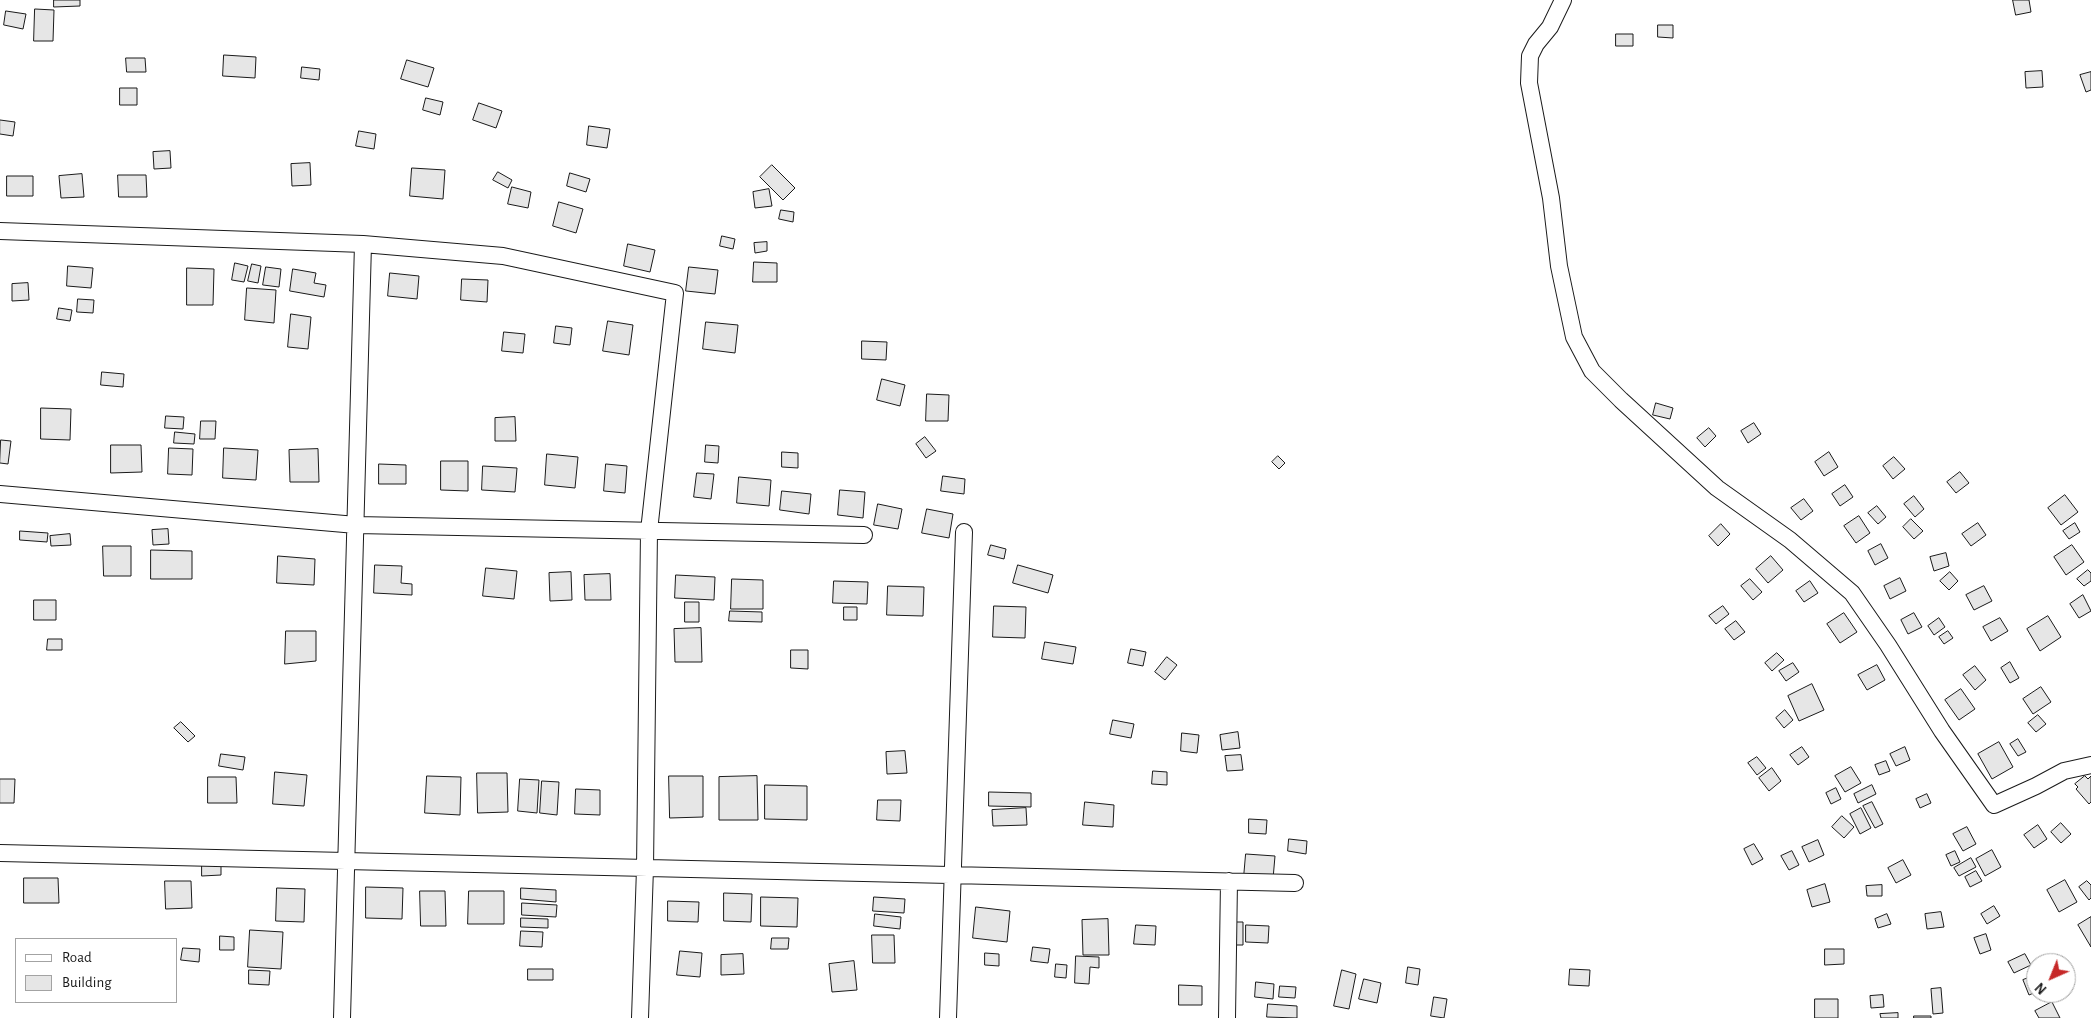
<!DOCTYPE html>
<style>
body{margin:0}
#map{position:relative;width:2091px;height:1018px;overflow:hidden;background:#fff;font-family:"Alegreya Sans",sans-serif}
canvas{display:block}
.legend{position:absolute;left:15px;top:938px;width:162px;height:65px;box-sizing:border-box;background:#fff;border:1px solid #a3a3a3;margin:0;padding:6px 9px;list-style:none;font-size:15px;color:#1a1a1a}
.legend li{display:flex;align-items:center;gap:10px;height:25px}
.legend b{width:25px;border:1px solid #a3a3a3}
.north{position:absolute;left:2026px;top:953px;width:50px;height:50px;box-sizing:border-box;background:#fff;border:1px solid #a3a3a3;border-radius:50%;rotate:224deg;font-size:14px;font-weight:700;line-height:20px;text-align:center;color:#1a1a1a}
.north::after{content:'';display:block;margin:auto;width:18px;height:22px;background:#c62828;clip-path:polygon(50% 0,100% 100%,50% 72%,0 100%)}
</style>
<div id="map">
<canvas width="2091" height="1018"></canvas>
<ul class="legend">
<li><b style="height:6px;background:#fff"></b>Road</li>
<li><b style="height:14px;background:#e6e6e6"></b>Building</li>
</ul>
<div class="north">N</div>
</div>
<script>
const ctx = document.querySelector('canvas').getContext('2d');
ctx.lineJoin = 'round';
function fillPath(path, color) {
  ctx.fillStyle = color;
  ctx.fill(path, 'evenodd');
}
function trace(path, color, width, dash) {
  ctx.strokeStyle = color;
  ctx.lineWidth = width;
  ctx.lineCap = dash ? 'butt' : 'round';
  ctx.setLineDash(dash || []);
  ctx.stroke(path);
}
const building = new Path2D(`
 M54,0H80V6L54,7Z
 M2013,0H2029L2031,12L2016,15Z
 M35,9L54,10L53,41H34Z
 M6,11L26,14L23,29L4,25Z
 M1658,25H1673V38L1658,37Z
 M1616,34H1633V46H1616Z
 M224,55L256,57L255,78L223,76Z
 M126,58H145L146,72H127Z
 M407,60L434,68L428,87L401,79Z
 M302,67L320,69L319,80L301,78Z
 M2042,71L2043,87L2026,88L2025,72Z
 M2091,72V90L2086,92L2080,75Z
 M120,88H137V105H120Z
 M426,98L443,102L440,115L423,110Z
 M479,103L502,111L496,128L473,120Z
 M0,120L15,122L13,136L0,134Z
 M589,126L610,129L607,148L587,145Z
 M359,131L376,134L374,149L356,146Z
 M170,151L171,168L154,169L153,152Z
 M310,163L311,185L292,186L291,164Z
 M772,165L795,188L783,200L760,177Z
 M412,168L445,170L443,199L410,196Z
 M498,172L512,180L508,188L493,180Z
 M570,173L590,179L586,192L567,186Z
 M82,174L84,197L61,198L59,176Z
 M118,175H146L147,197H119Z
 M7,176H33V196H7Z
 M512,187L531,192L528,208L508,204Z
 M769,189L772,206L755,208L753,192Z
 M559,202L583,209L576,233L553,226Z
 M781,210L794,212L793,222L779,219Z
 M722,236L735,239L733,249L720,246Z
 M767,242V251L755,253L754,243Z
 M628,244L655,250L650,272L624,266Z
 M754,262L777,263V282H753Z
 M235,263L248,266L244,282L232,280Z
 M252,264L261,266L258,283L248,281Z
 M68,266L93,268L91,288L67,286Z
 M266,267L281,269L279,287L263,285Z
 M689,267L718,270L715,294L686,291Z
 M187,268L214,269L213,305H187Z
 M293,269L316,273L314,283L326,285L324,297L290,291Z
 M390,273L419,276L417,299L388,296Z
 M462,279L488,280L487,302L461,300Z
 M28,283L29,300L12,301V284Z
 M247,288L276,290L274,323L245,320Z
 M78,299L94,300L93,313L77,312Z
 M59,308L72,310L70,321L57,319Z
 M291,314L311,317L308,349L288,347Z
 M608,321L633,325L629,355L603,351Z
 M706,322L738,325L735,353L703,349Z
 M556,326L572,328L570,345L554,343Z
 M504,332L525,334L523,353L502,351Z
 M862,341L887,342L886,360L862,359Z
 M102,372L124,374L123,387L101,385Z
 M882,379L905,385L900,406L877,400Z
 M927,394L949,395L948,421H926Z
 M1656,403L1673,408L1670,419L1653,415Z
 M41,408L71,409L70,440L41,439Z
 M166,416L184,417L183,429L165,428Z
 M515,417L516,441H495V418Z
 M201,421H216L215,439H200Z
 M1754,423L1761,434L1748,443L1741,431Z
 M1709,428L1716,436L1705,447L1697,438Z
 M175,432L195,434L194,444L174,443Z
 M925,437L936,451L926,458L916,444Z
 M1,440L11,441L8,464L0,463Z
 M111,445H141L142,472L111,473Z
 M706,445L719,446L718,463L705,462Z
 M169,448L193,449L192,475L168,474Z
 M224,448L258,450L256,480L223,478Z
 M318,449L319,482H290L289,450Z
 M782,452L798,453V468L782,467Z
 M1829,452L1838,467L1824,476L1815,462Z
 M547,454L578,457L575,488L545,485Z
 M1278,456L1285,463L1279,469L1272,462Z
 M1894,457L1905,469L1893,479L1883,466Z
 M441,461H468V491L441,490Z
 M379,464L406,465V484H379Z
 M606,464L627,466L625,493L604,491Z
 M483,466L517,468L515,492L482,490Z
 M1960,472L1969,483L1956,493L1947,482Z
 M697,473L714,474L711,499L694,497Z
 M943,476L965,479L964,494L941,491Z
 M739,477L771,480L769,506L737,503Z
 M1845,485L1853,497L1840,506L1832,494Z
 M840,490L865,492L863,518L838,515Z
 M782,491L811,494L809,514L780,510Z
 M2065,495L2078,512L2061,525L2048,508Z
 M1914,496L1924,509L1915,517L1904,504Z
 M1804,499L1813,511L1801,520L1791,508Z
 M878,504L902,509L898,529L874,525Z
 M1877,506L1886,517L1878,524L1868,513Z
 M927,509L953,514L949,538L922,533Z
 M1859,516L1870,533L1856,543L1844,526Z
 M1911,519L1923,531L1914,539L1903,527Z
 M1978,523L1986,535L1971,546L1962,534Z
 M2075,523L2080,532L2069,539L2063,531Z
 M1721,524L1730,534L1718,546L1709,536Z
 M168,529L169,544L153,545L152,530Z
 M20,531L48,533L47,542L20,540Z
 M70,534L71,545L51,546L50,536Z
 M1881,544L1888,558L1875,565L1868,551Z
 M991,545L1006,549L1004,559L988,555Z
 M2072,545L2084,562L2066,575L2054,557Z
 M103,546H131V576H104Z
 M151,550L192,551V579H151Z
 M1946,553L1949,566L1934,571L1930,557Z
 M278,556L315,559L314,585L277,583Z
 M1771,556L1783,570L1768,583L1756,569Z
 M375,565L402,566L401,583L412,584V595L374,593Z
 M1018,565L1053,575L1048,593L1013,583Z
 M486,568L517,571L514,599L483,596Z
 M2088,570L2091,573V581L2084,586L2077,579Z
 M571,572L572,600L550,601L549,573Z
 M1950,572L1958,581L1949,590L1940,581Z
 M610,574L611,600H585L584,575Z
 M676,575L715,577L714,600L675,598Z
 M1900,578L1906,591L1890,599L1884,586Z
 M732,579L763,580V609H731Z
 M1750,579L1762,592L1753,600L1741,586Z
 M834,581L868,582L867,604L833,603Z
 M1810,581L1818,593L1804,602L1796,591Z
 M888,586L924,587L923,616L887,615Z
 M1984,586L1992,601L1974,610L1966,595Z
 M2083,595L2091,611L2079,618L2070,604Z
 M34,600H56V620H34Z
 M685,602H699V622H685Z
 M994,606L1026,607L1025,638L993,637Z
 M1723,606L1729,614L1716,624L1709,616Z
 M844,607H857V620H844Z
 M730,611L762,612V622L729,621Z
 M1844,613L1857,632L1840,643L1827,624Z
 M1914,613L1922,627L1908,634L1901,620Z
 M2048,616L2061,637L2040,651L2027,629Z
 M1939,618L1945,627L1934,635L1928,626Z
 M2000,618L2008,631L1991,641L1983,627Z
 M1736,621L1745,632L1734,640L1725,629Z
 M701,628L702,662H675L674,629Z
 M286,631H316V661L285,664Z
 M1948,631L1953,638L1944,644L1939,637Z
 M48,639H62V650H47Z
 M1045,642L1076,647L1073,664L1042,659Z
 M1131,649L1146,652L1143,666L1128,663Z
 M791,650H808V669L791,668Z
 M1777,653L1784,660L1772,671L1765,663Z
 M1167,657L1177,665L1165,680L1155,672Z
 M2010,662L2019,678L2010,683L2001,668Z
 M1793,663L1799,672L1786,681L1779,671Z
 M1877,665L1885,680L1867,690L1858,675Z
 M1975,666L1986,680L1975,690L1963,675Z
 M1812,684L1824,710L1799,721L1788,696Z
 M2041,687L2051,702L2033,714L2023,699Z
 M1961,689L1975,709L1959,720L1945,700Z
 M1785,710L1793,720L1784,728L1776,718Z
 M2038,715L2046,724L2036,732L2028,723Z
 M1113,720L1134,724L1131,738L1110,734Z
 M181,722L195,736L188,742L174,728Z
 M1238,732L1240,748L1222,750L1220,735Z
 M1182,733L1199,735L1197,753L1181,751Z
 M2018,739L2026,752L2018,756L2010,744Z
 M1999,742L2013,767L1992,779L1978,754Z
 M1802,747L1809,757L1798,765L1790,755Z
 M1905,747L1910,760L1896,766L1890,754Z
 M905,751L907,773L887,774L886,752Z
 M221,754L245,757L243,770L219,766Z
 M1241,755L1243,770L1227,771L1225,756Z
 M1757,757L1766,768L1757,775L1748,763Z
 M1886,761L1890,771L1879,775L1875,765Z
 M1851,767L1861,783L1845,792L1835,776Z
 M1772,768L1781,781L1769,791L1759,778Z
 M1153,771L1167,772V785L1152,784Z
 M275,772L307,775L304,806L273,804Z
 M477,773H507L508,812L478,813Z
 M427,776L461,777L460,815L425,813Z
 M669,776H703V817L670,818Z
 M757,776L758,820H719V777Z
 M2085,776L2088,779L2091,776V802L2089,804L2076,789L2078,787L2075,784Z
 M208,777H236L237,803H208Z
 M0,779H15L14,803H0Z
 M520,779L539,780L537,813L518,811Z
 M542,781L559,782L557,815L540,813Z
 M765,785L807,786V820L765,819Z
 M1872,785L1876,794L1858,803L1854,794Z
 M1836,788L1841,799L1831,804L1826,793Z
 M576,789L600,790V815L575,814Z
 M989,792L1031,793V807L989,806Z
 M1927,794L1931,803L1920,808L1916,799Z
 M878,800H901L900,821L877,820Z
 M1085,802L1114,805L1113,827L1083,825Z
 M1872,802L1883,824L1875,828L1863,806Z
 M1026,808L1027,825L993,826L992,810Z
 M1861,808L1871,828L1860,834L1850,814Z
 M1842,816L1854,827L1844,838L1832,827Z
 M1249,819L1267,820L1266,834L1249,833Z
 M2061,823L2071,834L2061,843L2051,832Z
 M2038,825L2047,839L2034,848L2024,835Z
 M1967,827L1976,844L1963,851L1953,834Z
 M1289,839L1307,841L1306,854L1288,851Z
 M1818,840L1824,855L1809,862L1802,847Z
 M1754,844L1763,859L1752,865L1744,849Z
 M1992,850L2001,867L1985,876L1976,859Z
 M1792,851L1799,865L1789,870L1781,856Z
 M1955,851L1960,862L1951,866L1946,855Z
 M1246,854L1275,856L1273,879L1244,877Z
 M1971,858L1976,867L1959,876L1954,868Z
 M1903,860L1911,875L1896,883L1888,868Z
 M202,865H221V875L202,876Z
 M1976,871L1982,881L1970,887L1965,877Z
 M24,878H58L59,903H24Z
 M2065,880L2077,902L2059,912L2047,890Z
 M165,881H191L192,908L166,909Z
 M2087,881L2091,885V898L2089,900L2079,887Z
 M1825,884L1830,902L1812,907L1807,890Z
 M1882,885V896H1867L1866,886Z
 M366,887L403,888L402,919L366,918Z
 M277,888L305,889L304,922L276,921Z
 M521,888L556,890V902L521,899Z
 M420,891H445L446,926H421Z
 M469,891H504V924H468Z
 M724,893L752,894L751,922L724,921Z
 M761,897L798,898L797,927L761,926Z
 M874,897L905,899L904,913L873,911Z
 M668,901L699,902L698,922L668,921Z
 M522,903L557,905L556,917L522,915Z
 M1994,906L2000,916L1987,924L1981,914Z
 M976,907L1010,911L1007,942L973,938Z
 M1941,912L1944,927L1927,929L1925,914Z
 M875,914L901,917L900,929L874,926Z
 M1887,914L1891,924L1878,928L1875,919Z
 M2091,917V947L2078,925Z
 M521,918L548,919V928L521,927Z
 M1108,919L1109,955H1083L1082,920Z
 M1231,922H1243V945H1232Z
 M1136,925L1156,926L1155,945L1134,944Z
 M1246,925L1269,926L1268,943L1246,942Z
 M250,930L283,932L281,969L248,967Z
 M521,931L543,932L542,947L520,946Z
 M1986,934L1991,950L1980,954L1974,938Z
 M872,935H894L895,963H873Z
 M220,936L234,937V950H220Z
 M772,938H789L788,949H771Z
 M1033,947L1050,949L1048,963L1031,961Z
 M183,948L200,949L199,962L181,960Z
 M1825,949H1844V964L1825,965Z
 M680,951L702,953L700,977L677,975Z
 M985,953L999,954V966L985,965Z
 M743,954L744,974L721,975V955Z
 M2025,954L2031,965L2014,973L2008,962Z
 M1076,956L1099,957V968L1090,967L1089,984L1075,983Z
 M854,961L857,990L832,992L829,964Z
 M1056,964L1067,965L1066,978L1055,977Z
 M1408,967L1420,969L1418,985L1406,983Z
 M528,969H553V980H528Z
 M1570,969L1590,970L1589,986L1569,985Z
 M249,970L270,971L269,985L249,984Z
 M1342,970L1356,974L1349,1009L1334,1006Z
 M2036,975V992L2029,995L2023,980Z
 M1364,979L1381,983L1377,1003L1359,999Z
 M1256,982L1274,984L1273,999L1255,997Z
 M1179,985L1202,986V1005H1179Z
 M1280,986L1296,987L1295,998L1279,997Z
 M1941,988L1943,1013L1933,1014L1931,989Z
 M1883,995L1884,1007L1871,1008L1870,996Z
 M1434,997L1447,999L1444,1018L1431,1016Z
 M1815,999H1838V1018H1815Z
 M2052,1002L2060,1018H2039L2035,1011Z
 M1268,1004L1297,1006V1018L1267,1017Z
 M1898,1013V1018H1881L1880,1014Z
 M1914,1016H1931V1018H1914Z`);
const minor = new Path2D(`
 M1563,0L1550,27L1536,44L1530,56L1529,83L1551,198L1559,266L1574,337L1592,371L1621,400L1717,488L1790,540L1852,593L1888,645L1942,731L1994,805L2036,786L2064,771L2091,765
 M0,231L363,244L503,256L675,293L649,531L645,868L640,1018
 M0,494L356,525L864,535
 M0,853L1295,883
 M342,1018L363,244
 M948,1018L964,532
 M1227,1018L1229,881`);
fillPath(building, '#e6e6e6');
trace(building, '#1a1a1a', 1);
trace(minor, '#1a1a1a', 18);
trace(minor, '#fff', 16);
</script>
